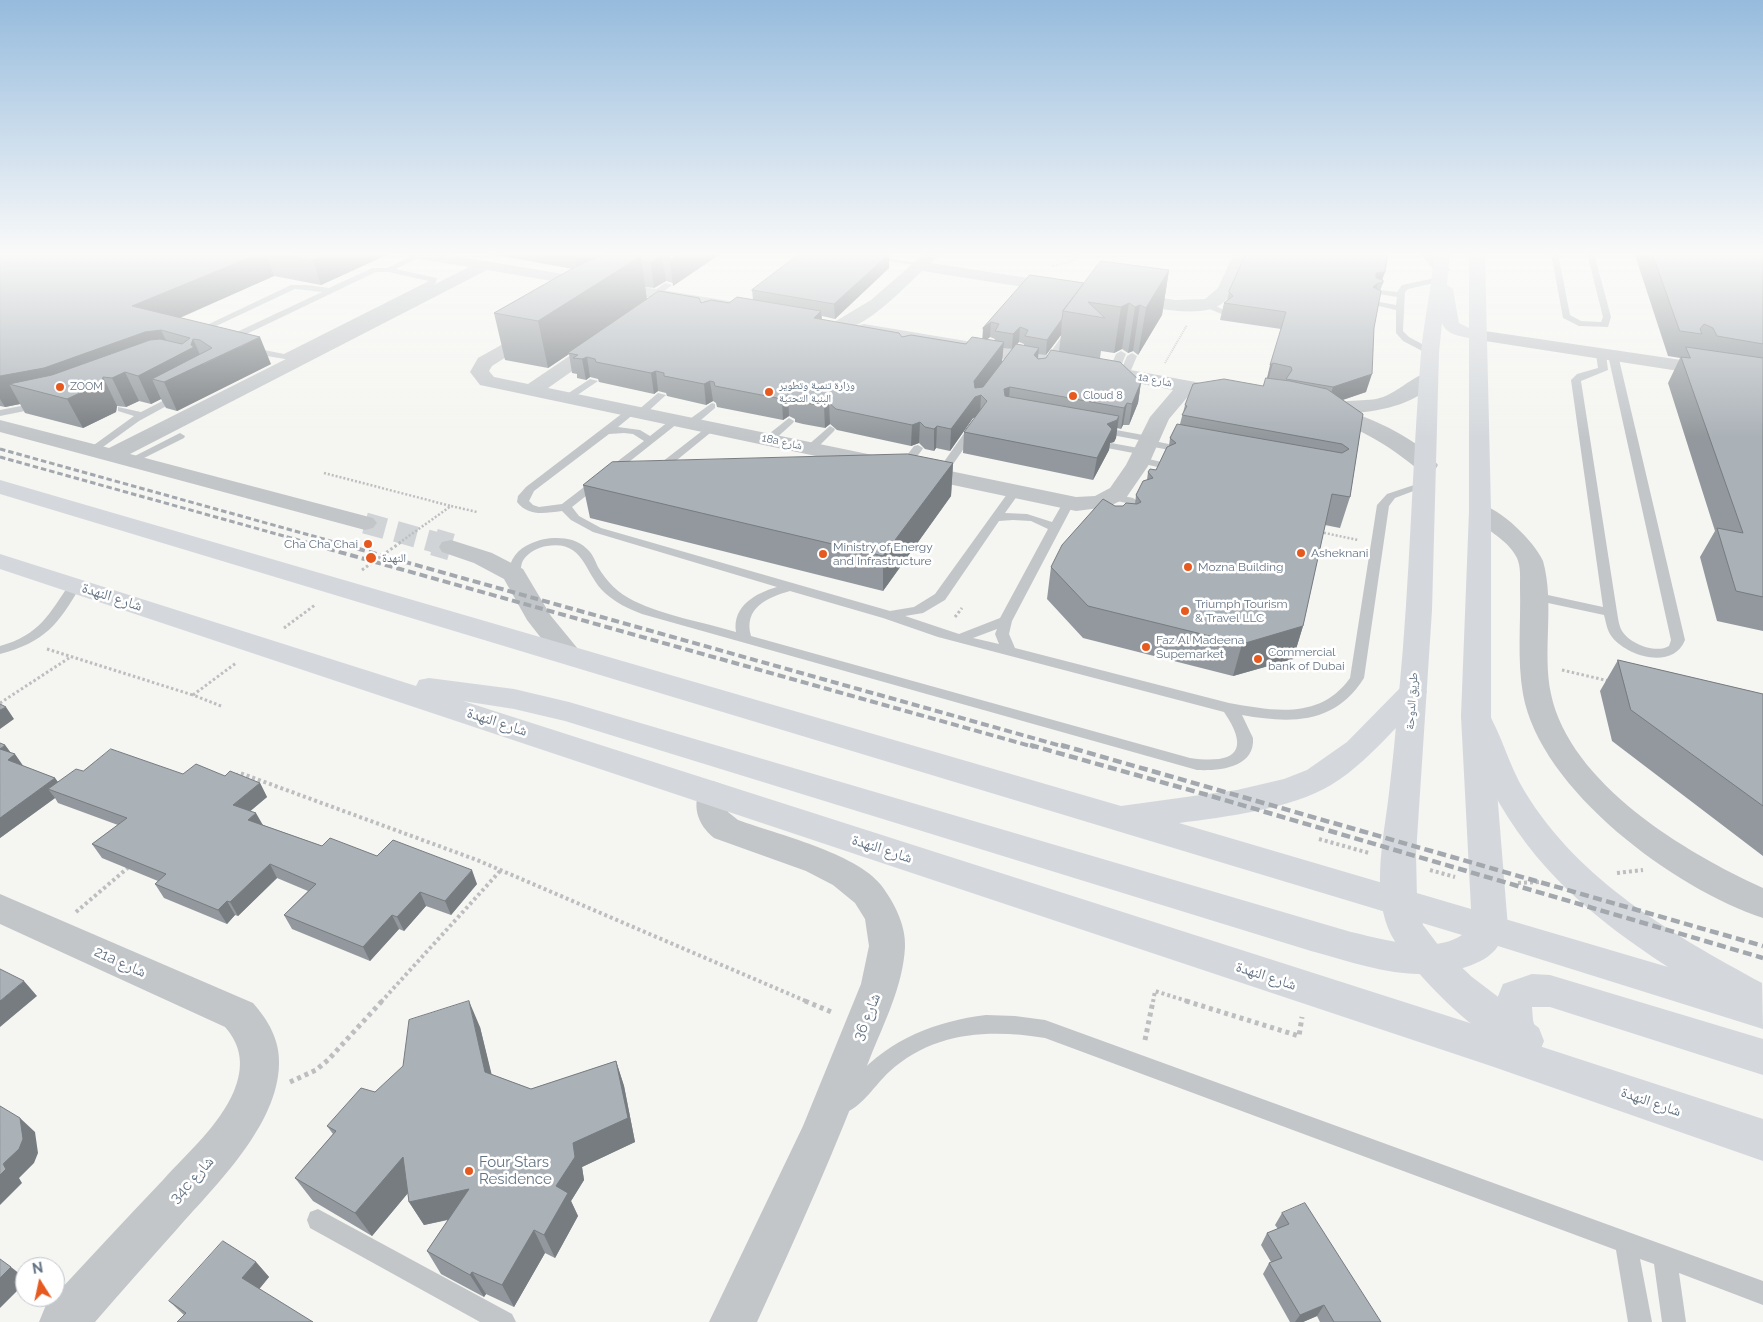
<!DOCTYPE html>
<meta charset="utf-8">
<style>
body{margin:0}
#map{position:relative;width:1763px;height:1322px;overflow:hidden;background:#f5f5f1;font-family:Raleway,sans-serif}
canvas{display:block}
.north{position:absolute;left:15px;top:1257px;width:50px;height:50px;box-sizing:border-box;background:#fff;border:1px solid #c1c7cd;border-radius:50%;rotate:350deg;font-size:14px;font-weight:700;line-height:20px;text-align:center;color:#637383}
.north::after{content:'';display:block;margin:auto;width:18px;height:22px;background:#e65a20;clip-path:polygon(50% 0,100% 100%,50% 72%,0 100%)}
</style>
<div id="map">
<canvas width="1763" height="1322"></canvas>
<div class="north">N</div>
</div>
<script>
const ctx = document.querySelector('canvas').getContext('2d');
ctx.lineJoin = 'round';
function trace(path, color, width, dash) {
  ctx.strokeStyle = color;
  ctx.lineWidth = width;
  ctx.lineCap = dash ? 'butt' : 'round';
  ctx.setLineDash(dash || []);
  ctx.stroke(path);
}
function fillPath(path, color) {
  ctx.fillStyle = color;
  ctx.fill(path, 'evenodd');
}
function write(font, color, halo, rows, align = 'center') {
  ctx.font = font + ' Raleway,"Noto Naskh Arabic",sans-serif';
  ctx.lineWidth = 5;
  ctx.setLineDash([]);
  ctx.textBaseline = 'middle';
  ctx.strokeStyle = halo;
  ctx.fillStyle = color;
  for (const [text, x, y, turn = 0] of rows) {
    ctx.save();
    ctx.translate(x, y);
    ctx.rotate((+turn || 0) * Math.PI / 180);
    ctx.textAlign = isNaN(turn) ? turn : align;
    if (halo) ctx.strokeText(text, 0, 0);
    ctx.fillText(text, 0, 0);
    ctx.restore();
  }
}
const minorTunnelFar1 = new Path2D(`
 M365,523L438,543`);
const minorTunnel = new Path2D(`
 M434,542L451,547`);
const pathFar4 = new Path2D(`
 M1052,266L1071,262L1081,253
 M1165,363L1187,325`);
const pathFar3 = new Path2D(`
 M324,473L451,506
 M1320,532L1358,540
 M399,543L451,506L477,512`);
const pathFar2 = new Path2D(`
 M362,570L401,542
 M955,617L962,608
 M284,628L315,605
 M47,649L193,695
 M1562,670L1609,681
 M0,703L69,658
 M221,706L193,695L236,663`);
const pathFar1 = new Path2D(`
 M236,776L240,773L477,860L808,1002
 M1319,839L1369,853
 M1430,870L1455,877
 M1617,873L1643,870
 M1518,883L1539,882
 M76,912L130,866
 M381,1002L501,870
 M1153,1002L1155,991L1190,1002`);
const path = new Path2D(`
 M805,1001L834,1013
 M1186,1001L1299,1036L1302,1017
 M1145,1040L1153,1001
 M290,1082L316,1070L328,1060L382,1001`);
const service = new Path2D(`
 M419,253L426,254L396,269L437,278L435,285L294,356L297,357V361L249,353L244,350L249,347L284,354L429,281L388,272H376L230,342H224V338L322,292L295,289L197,335L190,333L291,285H306L329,288L372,268H387Z
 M838,253H855L924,264L920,266Z
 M1551,253H1558L1570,315L1581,321L1601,322L1603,317L1587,253H1594L1611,317L1608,327L1579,326L1563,318Z
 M1440,277L1444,279L1443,281L1408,289L1405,292L1403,331L1409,337L1433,350V354L1430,355L1403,341L1396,333V310L1370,304L1374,301L1396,305L1397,297L1373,293V289L1397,292L1402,285Z
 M665,283L672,285L658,296H652V292Z
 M1202,302H1208L1228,312L1224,315L1202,306Z
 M1067,329L1074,331L1048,369H1042L1040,367Z
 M1121,351L1126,354L1118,373L1110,375L1108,373L1116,354Z
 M1601,351L1606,354L1608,370L1581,381L1617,612C1618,618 1619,626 1622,631C1630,644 1656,654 1669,646L1671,640L1608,355L1613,352L1618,355L1685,640C1673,670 1628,657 1612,637C1607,631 1606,622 1604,615L1534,600L1528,596L1534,592L1603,607L1571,380L1577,374L1598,368L1596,354Z
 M1132,353L1137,356L1129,375L1121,377L1119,375L1127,356Z
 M590,379L598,381L570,400H564V396Z
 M180,392L183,393V397L139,421L96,452H88L87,450L134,416L118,411V407L141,412Z
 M658,393L666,395L644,415L635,413L618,427L640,430L650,436L673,418H681L682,420L572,507L579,516L601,528L890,611L914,607L935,594L1010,490L1014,489L1020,492L1005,513L1027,514L1052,522L1064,501H1072L1074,503L1012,621L1009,634L1015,648L1229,703C1274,711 1320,720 1350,678L1377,505L1387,494L1426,481L1432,484L1395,498L1389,506L1364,678C1335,724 1292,724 1242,715L1253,738C1255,768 1219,771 1197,770L642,614C629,609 616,603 605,593C584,574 585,540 547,546C539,547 529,552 524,559C520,564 522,571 518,577H510L508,574C510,559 517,549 532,543C547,536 573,535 586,548C592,553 595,560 598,567C607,582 618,593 634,601C665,616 703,622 736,632C732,606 756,593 777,587L593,532L571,520L562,511C545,513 529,517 517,502L518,496L526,487L628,409L637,411ZM624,433L633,434L644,441L562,504L539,507L533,505L529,501L534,491L609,434ZM1013,520L1031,521L1048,529L1000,618L959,634L905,616L923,613L945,600L999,521ZM790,591L883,618L938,637L1224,712C1252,753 1233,764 1190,758L751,636C743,608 768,597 790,591ZM997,629L995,634L999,644L973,638Z
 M42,402L45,403V407L0,416V410Z
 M712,403L715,404V408L695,425H687V421Z
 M789,418L794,421L793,423L773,441H765V437Z
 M711,424L715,425V429L661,473H653V469Z
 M974,424L979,427L944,477H936V473L970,425Z
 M830,426L835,429L834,431L815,450H807V446Z
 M1100,427L1154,437V441L1188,448L1189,450L1184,453L1144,445V441L1096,432V428Z
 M180,433L185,436L184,438L136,462H128L127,460Z
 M1111,443L1144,449L1149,452L1144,455L1107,448L1106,446Z
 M918,445L923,448L922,450L907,469H899L898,467L914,446Z
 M1140,457L1170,464L1171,466L1166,469L1136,462L1135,460Z
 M1113,494L1133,498L1146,507L1140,510L1126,503L1109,499V495Z
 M75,581L81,585C59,624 45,642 0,654V646C40,635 49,614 71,582Z
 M986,1015L1015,1016L1045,1020L1763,1281V1305L1679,1273L1686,1322H1662L1654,1264L1640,1259L1652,1322H1628L1616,1250L1045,1038C988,1029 933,1032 889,1072C876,1084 863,1105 847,1112L840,1109L837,1102C841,1092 849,1085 856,1077C890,1039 936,1021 986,1015Z
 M318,1209L512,1314L516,1322H480L310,1228L307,1220L310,1212Z`);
const minor = new Path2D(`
 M404,253H436L741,303L747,304L749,308L747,312L741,313L487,270L130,454L373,518L377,523L373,528L365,530L0,432V420L109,448L469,267L412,258Z
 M925,253L940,254L931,263L1061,283L1069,288L1061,293L922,271C905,287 860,335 836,329L833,325L836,321L871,300Z
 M1234,253H1249C1242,269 1238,289 1225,301C1205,321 1153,307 1128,303L1122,302L1120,298L1122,294L1128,293L1175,300L1205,299L1218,288Z
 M1420,253H1435L1450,270L1442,275L1436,273Z
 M864,324L1044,354L1051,356L1053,360L1051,364L1044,366L858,333L855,329L858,325Z
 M535,326L541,327L544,331L541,335L492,366L489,371L494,377L528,384L596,338H608L611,342L608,346L548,388L1076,497L1095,496L1110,488L1126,465L1150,417L1173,390L1091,374L1089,370L1091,366L1098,364L1228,388L1235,390L1238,394L1235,398L1228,400L1191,393L1169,419L1148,466L1126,498L1108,507L1076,511L480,385L470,372L478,358Z
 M1478,330L1763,372V384L1472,339L1469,335L1472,331Z
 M1429,372L1436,374L1438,378C1421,403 1382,411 1354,413C1380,422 1422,442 1438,465L1435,470L1427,471L1419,470C1388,445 1359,427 1320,416L1317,412C1326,398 1360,402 1376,399C1396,395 1410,377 1429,372Z
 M1480,504C1501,509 1534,541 1543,561C1555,604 1542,651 1551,694C1570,784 1686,853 1763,888V918C1675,889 1540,790 1523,694C1517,660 1521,622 1520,588C1520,578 1521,567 1517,558C1507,537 1481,529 1469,511L1472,506Z
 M451,540L492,553L523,569L551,616L583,655L579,661L569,664L559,661L527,620L504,579L474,563L442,552L439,547L442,542Z
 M713,781L724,785L729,793L728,812L738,820C776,834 856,853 881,885C894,902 906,925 905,947C903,986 884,1023 870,1058C836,1148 797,1235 757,1322H709L803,1126L861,984L869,946L865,919L855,903L833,885L806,871L714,838C697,824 691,805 702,785Z
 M0,894L253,1003C268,1020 280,1040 279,1064C278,1125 216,1185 178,1228C150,1259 122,1291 95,1322H39L46,1305C84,1264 124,1221 163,1180C188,1152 219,1126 234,1091C244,1067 242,1046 225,1027L0,924Z`);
const secondary = new Path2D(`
 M1434,253H1450L1447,285L1453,289L1459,323L1469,328V253H1485L1491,511V716L1508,928L1503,938L1490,943L1477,938L1472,928L1461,716L1469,511V338C1458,336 1446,334 1442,323L1439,353L1432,610L1416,854L1417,899L1423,925L1439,946L1472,977L1539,1028L1544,1041L1539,1054L1525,1059C1485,1044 1404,968 1388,928C1372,887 1384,836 1389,793C1393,760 1396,727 1399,693C1410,580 1412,466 1421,353C1424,319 1432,287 1434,253Z`);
const primary = new Path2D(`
 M0,480L1121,806L1237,790L1284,779L1307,770L1347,742L1403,685L1413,683L1423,685L1427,692C1418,707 1404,720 1392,732C1373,752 1354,771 1331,785C1291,809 1225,817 1179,823L1668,967C1594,919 1534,869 1492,790C1480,766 1471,741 1461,716L1466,709L1476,706L1486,709C1502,735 1509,766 1525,792C1580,882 1672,934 1762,983L1763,1029L1498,946C1491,957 1478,963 1466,967C1415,985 1362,965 1311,951L565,721L514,709L463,701L1498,1032L1494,1006L1503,984L1532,974L1550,975L1763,1039V1075L1550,1007H1532L1533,1020L1537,1035L1533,1044L1763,1119V1161L1491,1066L0,569V554L416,686L419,680L429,678L514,689L569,702L1351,932C1383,939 1432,955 1462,935L0,494Z`);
const railFar2 = new Path2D(`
 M0,449L338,543
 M0,457L309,543`);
const railFar1 = new Path2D(`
 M304,542L1034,747
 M334,542L1065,747`);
const rail = new Path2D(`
 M1030,745L1211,796L1763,958
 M1061,745L1763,946`);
const wall = new Path2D(`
 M0,252H393L321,285L274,276L180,318L271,364L177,411L166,408L161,399L151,404L139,401L126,407L117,406L116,412L83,428L25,413L20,404L5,407L0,406Z
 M479,252H723L673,286V283L666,281L654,288L645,287L647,300L701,303H729L753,300L752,290L889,254V268L835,319L822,316V319L902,337L966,344L983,339V328L1030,275L1084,283L1169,270L1162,315L1138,355L1133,351L1128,353L1122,349L1114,353L1101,351L1100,358L1141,382L1138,403L1129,425H1123L1121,429L1117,428L1116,438L1114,442L1110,443L1109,450L1093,480L963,453L964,432L975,418H973L950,451L936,448L934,451L925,449L919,443L911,446L837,430L830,424L825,428L803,424L795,422V419L789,416L783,420L717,407L716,403L713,401L706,405L667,396L666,393L658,391L654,394L599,382L598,379L590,377L586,380L577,378V374L572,373L569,354L548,368L505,360L494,313L573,269ZM1061,335L1059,351L1046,358H1038V354L1046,355ZM990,337L995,339L994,341L987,339ZM1019,342L1024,344V346L1017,344ZM1003,348L1012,349L1002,362Z
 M1634,252H1763V631L1717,621L1700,557L1715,531L1668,383L1680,358L1668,356Z
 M1385,272L1382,279L1383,283L1380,291L1374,328L1366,392L1343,400L1363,414L1350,497L1340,528L1325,525L1303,626L1293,659L1233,676L1083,638L1047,599L1051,567L1115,506H1123L1135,504L1136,495L1147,480L1148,472L1156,470L1169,446L1170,438L1180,424L1185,405L1263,386L1267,378L1281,329L1220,320L1224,303L1227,300L1229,292Z
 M953,463L951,496L883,591L590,518L583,485Z
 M1618,660L1763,694V856L1612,741L1600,691Z
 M5,745L11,753L23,766L55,778L58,782L83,771L225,776L260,783L267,797L250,811L263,825L322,846L377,856L477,884L451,915L426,906L404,931L399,929L370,961L292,929L284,915L308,891L277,878L238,916L235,915L227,924L164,898L155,884L158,881L102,858L92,844L118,825L58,803L55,798L0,838Z
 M480,1027L491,1074L531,1089L616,1061L624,1086L635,1142L582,1167L584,1180L571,1201L578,1216L555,1258L545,1253L514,1307L486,1294L484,1297L441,1274L427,1251L448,1220L424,1225L409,1202L408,1193L372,1236L313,1201L295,1178L333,1134L327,1126L375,1092Z
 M1282,1213L1381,1322H1320L1317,1316L1303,1322H1290L1263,1274L1269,1263L1271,1262L1261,1245L1267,1233L1278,1229L1275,1225Z
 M256,1262L269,1277L259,1289L184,1315L169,1301Z`);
const shadedWall = new Path2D(`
 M263,252H266L274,276L149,331L161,330L174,357L103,377L117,406L116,412L83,428L67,399L9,384L20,404L5,407L0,399V376L132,306Z
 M330,252H393L321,285L313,260Z
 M574,252H588L590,262L577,269Z
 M626,252L628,265L641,256L647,300L568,353L569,354L548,368L538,321L620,253Z
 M683,252H723L673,286L670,261Z
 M889,254V268L835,319L834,304Z
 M662,256L666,281L654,288L651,263Z
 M1169,270L1162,315L1138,355L1146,308Z
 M1385,272L1381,283H1378L1373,300L1368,304L1376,273Z
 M1129,303L1122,349L1114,353L1121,307Z
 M1140,305L1133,351L1128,353L1135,307Z
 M821,311L822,330L814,318Z
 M1062,319L1061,335L1046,355L1047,340Z
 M991,322L990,337L982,344L983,328Z
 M1020,327L1019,342L1012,349L1013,334Z
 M260,337L271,364L177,411L164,382L152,379L161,399L151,404L138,376L191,345L193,339L204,364Z
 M1004,342L1002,362L981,395L980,416L973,418L950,451L951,429L974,381Z
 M1039,348L1037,368L1034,355Z
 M587,357L590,377L586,380L582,359Z
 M1273,363L1268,381L1266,383L1270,365Z
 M656,371L658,391L654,394L651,373Z
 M125,372L139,401L126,407L112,378Z
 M1372,374L1366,392L1327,405L1333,387Z
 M710,381L713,401L706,405L704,384Z
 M1141,382L1138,403L1129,425L1132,404Z
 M1010,387L1008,408L1004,389Z
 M788,395L789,416L783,420L782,399Z
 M829,403L830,424L825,428L824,406Z
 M1127,403L1123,425L1121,429L1124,408Z
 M1119,416L1116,438L1114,442L1110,443L1109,450L1093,480L1097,458L1107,424Z
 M920,422L919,443L911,446L912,425Z
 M937,426L936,448L934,451V429Z
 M953,463L951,496L883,591V556Z
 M1303,626L1293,659L1233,676L1242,644Z
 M6,707L14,719L0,729V710Z
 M5,745L13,756L15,754L24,767L17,772L0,749Z
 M55,778L64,791L48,789L55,798L0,838V818Z
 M260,783L267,797L241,819L233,805Z
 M256,813L264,827L248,820Z
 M270,864L277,878L238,916L230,902Z
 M472,870L477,884L451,915L445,901Z
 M420,892L426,906L404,931L397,917Z
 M227,901L235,915L227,924L218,910Z
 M392,915L399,929L370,961L363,947Z
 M24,981L37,996L0,1027V1001Z
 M469,1001L480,1027L497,1096L485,1072Z
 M616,1061L624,1086L635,1142L582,1167L584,1180L571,1201L578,1216L555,1258L544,1235L556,1186L573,1143Z
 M20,1118L35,1132L38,1153L34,1163L19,1178L22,1183L0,1205V1175Z
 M403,1157L418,1181L372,1236L355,1213Z
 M469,1189L481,1212L424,1225L409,1202Z
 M534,1230L545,1253L514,1307L502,1285Z
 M256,1262L269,1277L256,1293L242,1278Z
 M11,1267L25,1278V1283L0,1308V1278Z
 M472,1272L486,1294L484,1297L470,1275Z
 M1324,1305L1317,1316L1303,1322H1295L1300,1315Z`);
const building = new Path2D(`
 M0,252H263L132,306L260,337L164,382L152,379L212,348L200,340L193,339L191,345L194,347L138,376L125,372L112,378L103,377L102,383L67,399L9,384L52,375L150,340L160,339L182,344L190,338L161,330L145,332L44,368L0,376Z
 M271,252H330L313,260Z
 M609,252H616L641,256L538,321L494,313L575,267Z
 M632,252H683L670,261L669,258L662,256L651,263L642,261L641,256L632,255L634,253Z
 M802,252H879L889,254L834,304L752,290Z
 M1247,252H1388L1385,272L1376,273V278L1383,280V283H1378L1373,287L1381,291L1374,328L1372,374L1333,387L1286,379L1292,370L1291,367L1273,363L1270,365L1286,312L1224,303L1233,296L1229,292Z
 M1652,252H1763V344L1717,336L1713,328L1704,324L1700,329L1702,334L1680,331Z
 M1101,261L1169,270L1146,308L1140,305L1135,307L1129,303L1121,307L1088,302L1105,318L1063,311Z
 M1030,275L1084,283L1063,311L1062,319L1047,340L1025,336L1028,330L1020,327L1013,334L995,331L999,324L991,322L983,328Z
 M659,291L699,298L701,303L711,300L729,303L737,297L821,311L814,318L899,333L902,337L911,335L966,344L972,337L1004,342L974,381L975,388L983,387L1016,344L1039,348L1034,355L1038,359L1046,358L1051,350L1120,362L1141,382L1132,404L1127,403L1124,408L1010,387L1004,389L1005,396L1119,416L1117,420L1107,424L1112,429L1097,458L964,432L987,401L981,395L975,397L951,429L937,426L934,429L925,427L920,422L912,425L836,409L829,403L824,406L794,401V398L788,395L782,399L715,386L714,382L710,381L704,384L664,376V373L656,371L651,373L596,362L595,359L587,357L582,359L573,358L578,355L568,353Z
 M1686,347L1763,358V597L1736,591L1717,528L1743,533L1681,357L1690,358Z
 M1266,378L1290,381L1327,389L1363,414L1350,497L1332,494L1303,626L1242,644L1088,606L1051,567L1062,545L1103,499L1115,506H1123L1126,503L1137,504L1141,502L1136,495L1143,481L1153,478L1148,472L1150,469L1156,470L1167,447L1176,443L1170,438L1177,424L1342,453L1349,449L1342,444L1182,415L1187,406L1185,405L1193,384L1224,379L1263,386Z
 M908,454L953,463L883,556L583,485L612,462Z
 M1618,660L1763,694V806L1631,710Z
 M0,704L6,707L0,710Z
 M0,743L5,745L0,749Z
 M0,749L15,754L8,760L55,778L0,818Z
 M111,749L183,774L196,764L225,776L230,771L260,783L233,805L256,813L248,820L322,846L330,838L377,856L393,840L472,870L445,901L420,892L397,917L392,915L363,947L284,915L316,884L270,864L230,902L227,901L218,910L155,884L166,874L92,844L127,818L48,789L76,769L83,771Z
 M0,969L24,981L0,1001Z
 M469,1001L485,1072L531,1089L616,1061L628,1118L573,1143L575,1157L556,1186L568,1193L544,1235L534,1230L502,1285L472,1272L470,1275L427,1251L469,1189L409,1202L403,1157L355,1213L295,1178L336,1131L327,1126L361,1088L375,1092L403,1066L409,1020Z
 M0,1106L20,1118L23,1139L19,1149L3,1164L6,1169L0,1175Z
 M1305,1203L1381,1322H1334L1324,1305L1300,1315L1269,1263L1282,1258L1267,1233L1289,1224L1282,1213Z
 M223,1241L256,1262L242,1278L313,1322H177L186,1313L169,1301Z
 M0,1259L11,1267L0,1278Z`);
const markers = [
 [60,387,5,"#e65a20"],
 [769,392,5,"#e65a20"],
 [1073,396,5,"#e65a20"],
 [368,544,5,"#e65a20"],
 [1301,553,5,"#e65a20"],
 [823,554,5,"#e65a20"],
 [371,558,6,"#e65a20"],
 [1188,567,5,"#e65a20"],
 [1185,611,5,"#e65a20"],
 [1146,647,5,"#e65a20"],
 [1258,659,5,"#e65a20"],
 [469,1171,5,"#e65a20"]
];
const farStreetnames = [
 ["1a شارع",1155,380,11],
 ["18a شارع",782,442,12]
];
const farPoinames = [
 ["وزارة تنمية وتطوير",779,386],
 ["البنية التحتية",779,399],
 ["ZOOM",70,387],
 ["Cloud 8",1083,396]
];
const poiNames = [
 ["Cha Cha Chai",358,544,"right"],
 ["Ministry of Energy",833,547],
 ["and Infrastructure",833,561],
 ["Asheknani",1311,553],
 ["النهدة",382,558],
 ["Mozna Building",1198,567],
 ["Triumph Tourism",1195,604],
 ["& Travel LLC",1195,618],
 ["Faz Al Madeena",1156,640],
 ["Supemarket",1156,654],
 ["Commercial",1268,652],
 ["bank of Dubai",1268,666]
];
const streetNames = [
 ["طريق الدوحة",1412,701,-86]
];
const nearStreetnames = [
 ["شارع النهدة",112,597,18],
 ["شارع النهدة",497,722,18],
 ["شارع النهدة",882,849,18],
 ["21a شارع",120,962,24],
 ["شارع النهدة",1266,976,18],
 ["شارع 36",867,1017,-68],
 ["شارع النهدة",1651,1102,19],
 ["34c شارع",192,1180,-48]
];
const nearPoinames = [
 ["Four Stars",479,1162],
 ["Residence",479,1179]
];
trace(minorTunnelFar1, '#d0d4d6', 21, [21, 11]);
trace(minorTunnel, '#d0d4d6', 27, [27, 13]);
trace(pathFar4, '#bcbec0', 2, [1, 1]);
trace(pathFar3, '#bcbec0', 2.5, [2, 2]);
trace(pathFar2, '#bcbec0', 3, [2.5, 2.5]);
trace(pathFar1, '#bcbec0', 4, [3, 3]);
trace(path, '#bcbec0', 5, [4, 4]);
fillPath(service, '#c2c6c9');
fillPath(minor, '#c2c6c9');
fillPath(secondary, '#d4d8dc');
fillPath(primary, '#d4d8dc');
trace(railFar2, '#a2a8ae', 3, [5.5, 3]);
trace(railFar1, '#a2a8ae', 4, [8, 4]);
trace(rail, '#a2a8ae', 4.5, [9, 4.5]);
fillPath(wall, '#92989d');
fillPath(shadedWall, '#777c80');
fillPath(building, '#aab1b7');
trace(building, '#777c80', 1);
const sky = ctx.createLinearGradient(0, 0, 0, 438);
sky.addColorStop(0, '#96bbdd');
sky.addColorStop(0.58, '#fafaf9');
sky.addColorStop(1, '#fafaf900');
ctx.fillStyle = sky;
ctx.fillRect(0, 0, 1763, 438);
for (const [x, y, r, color] of markers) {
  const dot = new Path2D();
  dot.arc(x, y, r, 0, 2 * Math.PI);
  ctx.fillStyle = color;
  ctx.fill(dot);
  trace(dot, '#fff', 2);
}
write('11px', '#637383', '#fff', farStreetnames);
write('11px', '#637383', '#fff', farPoinames, 'left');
write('12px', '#637383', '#fff', poiNames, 'left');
write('12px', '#637383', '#fff', streetNames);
write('15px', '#637383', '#fff', nearStreetnames);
write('15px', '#637383', '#fff', nearPoinames, 'left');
</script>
